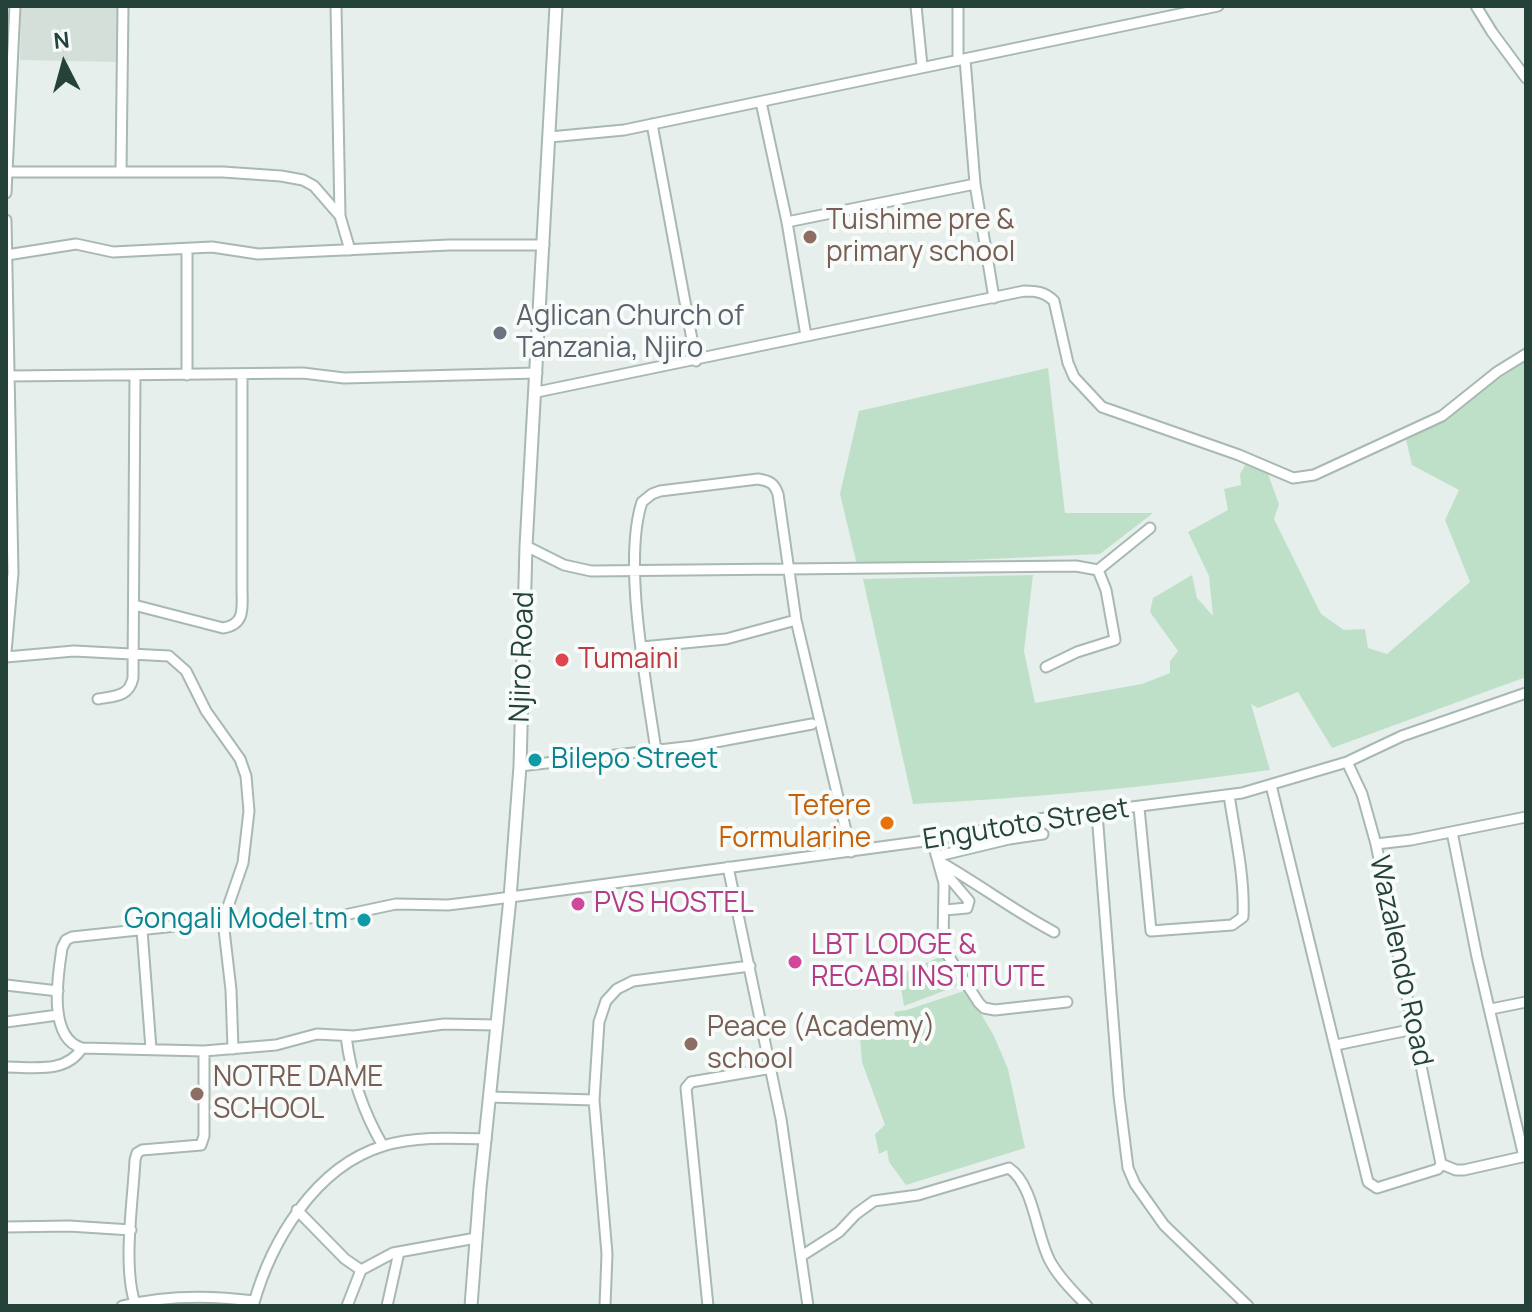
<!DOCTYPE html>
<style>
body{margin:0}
#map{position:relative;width:1532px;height:1312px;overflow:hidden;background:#e6efeb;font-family:Manrope,sans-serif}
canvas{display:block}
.frame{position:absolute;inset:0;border:8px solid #24423a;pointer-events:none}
.north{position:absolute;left:24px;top:24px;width:80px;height:80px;-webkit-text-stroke:6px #f7fbf9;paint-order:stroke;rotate:354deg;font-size:22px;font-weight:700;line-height:32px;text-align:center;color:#24423a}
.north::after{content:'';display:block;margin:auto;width:28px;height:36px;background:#24423a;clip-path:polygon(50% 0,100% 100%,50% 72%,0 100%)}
</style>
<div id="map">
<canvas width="1532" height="1312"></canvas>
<div class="frame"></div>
<div class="north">N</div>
</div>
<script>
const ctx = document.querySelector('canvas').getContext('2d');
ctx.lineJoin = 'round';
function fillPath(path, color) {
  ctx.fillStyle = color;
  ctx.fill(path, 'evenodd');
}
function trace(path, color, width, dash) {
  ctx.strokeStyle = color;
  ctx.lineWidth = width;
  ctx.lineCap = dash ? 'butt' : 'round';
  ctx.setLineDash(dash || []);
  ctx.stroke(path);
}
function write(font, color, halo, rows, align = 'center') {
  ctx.font = font + ' Manrope,sans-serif';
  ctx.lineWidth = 8;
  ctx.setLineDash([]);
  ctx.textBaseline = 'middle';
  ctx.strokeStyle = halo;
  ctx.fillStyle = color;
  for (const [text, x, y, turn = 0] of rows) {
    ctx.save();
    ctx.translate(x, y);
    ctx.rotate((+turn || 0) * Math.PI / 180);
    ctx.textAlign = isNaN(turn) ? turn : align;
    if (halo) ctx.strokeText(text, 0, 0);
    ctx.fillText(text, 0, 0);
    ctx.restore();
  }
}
const built = new Path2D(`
 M21,6H118L117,62L20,60Z`);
const green = new Path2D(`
 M1526,361V677L1332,748L1298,692L1258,708L1251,704L1270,770C1150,787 1034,798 913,804L863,579L1033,575L1024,651L1035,703L1142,684L1170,673V661L1178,651L1150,612L1153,598L1192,575L1197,598L1213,616L1209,576L1188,532L1228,510L1224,489L1241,485L1240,474L1245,465L1267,471L1279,504L1274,519L1321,614L1344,630L1365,629L1368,648L1387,654L1470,582L1445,520L1459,490L1412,465L1405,435L1456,407Z
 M1048,368L1065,513H1153L1100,554L857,565L840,494L859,411Z
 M944,955L965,983L904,1006L899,975Z
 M967,990L994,1036L1008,1069L1025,1148L906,1185L889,1162L887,1150L879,1154L875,1134L885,1125L862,1062L860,1037L898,1027L894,1012L907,1010Z`);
const minor = new Path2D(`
 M336,6L340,216L350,250
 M916,6L922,66
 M1476,6L1492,32L1526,78
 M965,59L975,184L994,298
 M958,60V6
 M761,102L787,222L806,336
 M652,124L696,361
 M550,137L624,130L1218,6
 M121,171L123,6
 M6,172H223L281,176L303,180L314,186L340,216
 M6,193L15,6
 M6,220L13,573L6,652
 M787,222L975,184
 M187,249V375
 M7,255L76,244L113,252L212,247L258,254L449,245H544
 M9,376L303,373L344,378L537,373
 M537,392L1024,291C1036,291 1045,292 1054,301L1068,363L1074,377L1102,407L1239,455L1293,478L1314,475L1442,416L1497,372L1526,354
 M526,546L564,565L591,571L1076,566L1098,570L1106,590L1115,640L1077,652L1046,667
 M1098,570L1150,528
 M134,605L223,628C246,624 242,608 242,588V376
 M642,647L726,639L796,620
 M6,657L74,651L169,656L186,671L206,711L240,759L246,776L249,811L243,863L223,921L231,990L233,1049
 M98,699C115,696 129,697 133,678L135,376
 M656,751C647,687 622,562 642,502L652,494L660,491L758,479C770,481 774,483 778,494L796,620L851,852
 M1347,762L1362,794L1376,844L1441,1164
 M520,766L694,746L812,724
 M1271,785L1368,1182L1377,1188L1438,1169L1441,1164
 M1139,808L1151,931L1232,925L1243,917C1245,877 1235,835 1229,795
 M1097,813L1119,1096L1128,1168L1135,1184L1164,1225L1248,1306
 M1452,832L1477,957L1524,1157
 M932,840L944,883L943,944L947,954L979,1003L984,1008L995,1010L1067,1002
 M1376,844L1411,840L1526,817
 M938,856L1009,839L1043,834
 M940,862C979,884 1014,911 1054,932
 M728,867L781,1119L808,1306
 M942,869L969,901L967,908L945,910
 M142,930L151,1049
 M6,985L58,991
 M1491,1009L1526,1002
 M6,1022L58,1015
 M496,1025L444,1024L354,1036L317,1034L276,1045L204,1051L82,1048C47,1038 58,975 62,948L66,940L72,937L223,921L335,917L396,904L448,905L481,901L932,840L1038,819L1242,793L1347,762L1402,736L1526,693
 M346,1036C351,1076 363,1112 383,1146
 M1336,1045L1414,1029
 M6,1067C33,1067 66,1074 82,1048
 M489,1097L594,1100
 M1441,1164L1456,1170H1464L1526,1156
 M297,1210L345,1259L361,1270L393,1253L476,1238
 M6,1227L69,1226L131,1230
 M803,1255L839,1232L856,1214L874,1201L918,1195L1009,1168C1034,1185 1036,1235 1050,1261C1059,1278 1074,1292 1087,1306
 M122,1306C166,1295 209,1295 254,1301
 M136,1306C122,1269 133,1201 135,1160L137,1153L142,1150L201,1145L204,1136V1051
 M253,1306C271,1241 315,1167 383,1146C416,1136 452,1138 486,1139
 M347,1306L361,1270
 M387,1306L399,1252
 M605,1306L607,1254L594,1100L599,1022L606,1001L617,989L633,981L750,966
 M708,1306L686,1088L691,1082L772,1068`);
const tertiary = new Path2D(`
 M471,1306L480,1188L510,898L520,766L526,546L556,6`);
const markers = [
 [810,237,8,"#8d6e63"],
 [500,333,8,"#6b7280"],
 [562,660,8,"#e0444e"],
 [535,760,8,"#0f9aa8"],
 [887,823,8,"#e8710a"],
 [578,904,8,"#d1479c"],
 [364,920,8,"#0f9aa8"],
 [795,962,8,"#d1479c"],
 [691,1044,8,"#8d6e63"],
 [197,1094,8,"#8d6e63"]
];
const educationNames = [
 ["Tuishime pre &",826,221],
 ["primary school",826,253],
 ["Peace (Academy)",707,1028],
 ["school",707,1060],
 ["NOTRE DAME",213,1078],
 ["SCHOOL",213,1110]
];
const worshipNames = [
 ["Aglican Church of",516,317],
 ["Tanzania, Njiro",516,349]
];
const streetNames = [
 ["Njiro Road",523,657,-88],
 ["Engutoto Street",1026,825,-9],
 ["Wazalendo Road",1400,961,78]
];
const healthNames = [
 ["Tumaini",578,660]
];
const cultureNames = [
 ["Bilepo Street",551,760],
 ["Gongali Model tm",348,920,"right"]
];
const foodNames = [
 ["Tefere",871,807],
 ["Formularine",871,839]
];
const hotelNames = [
 ["PVS HOSTEL",594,904],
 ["LBT LODGE &",811,946],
 ["RECABI INSTITUTE",811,978]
];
fillPath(built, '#d4dfda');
fillPath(green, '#bfe0c8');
trace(minor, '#a8b8b2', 13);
trace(tertiary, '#a8b8b2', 15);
trace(minor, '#fff', 9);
trace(tertiary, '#fff', 11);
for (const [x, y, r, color] of markers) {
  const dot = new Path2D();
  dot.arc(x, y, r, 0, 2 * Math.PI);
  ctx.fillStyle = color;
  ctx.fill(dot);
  trace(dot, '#f7fbf9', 3);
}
write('28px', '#785e54', '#f7fbf9', educationNames, 'left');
write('28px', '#5b616d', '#f7fbf9', worshipNames, 'left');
write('28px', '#24423a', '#f7fbf9', streetNames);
write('28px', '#be3a42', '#f7fbf9', healthNames, 'left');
write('28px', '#0d838f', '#f7fbf9', cultureNames, 'left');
write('28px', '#c56008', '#f7fbf9', foodNames, 'right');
write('28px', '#b23c85', '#f7fbf9', hotelNames, 'left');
</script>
